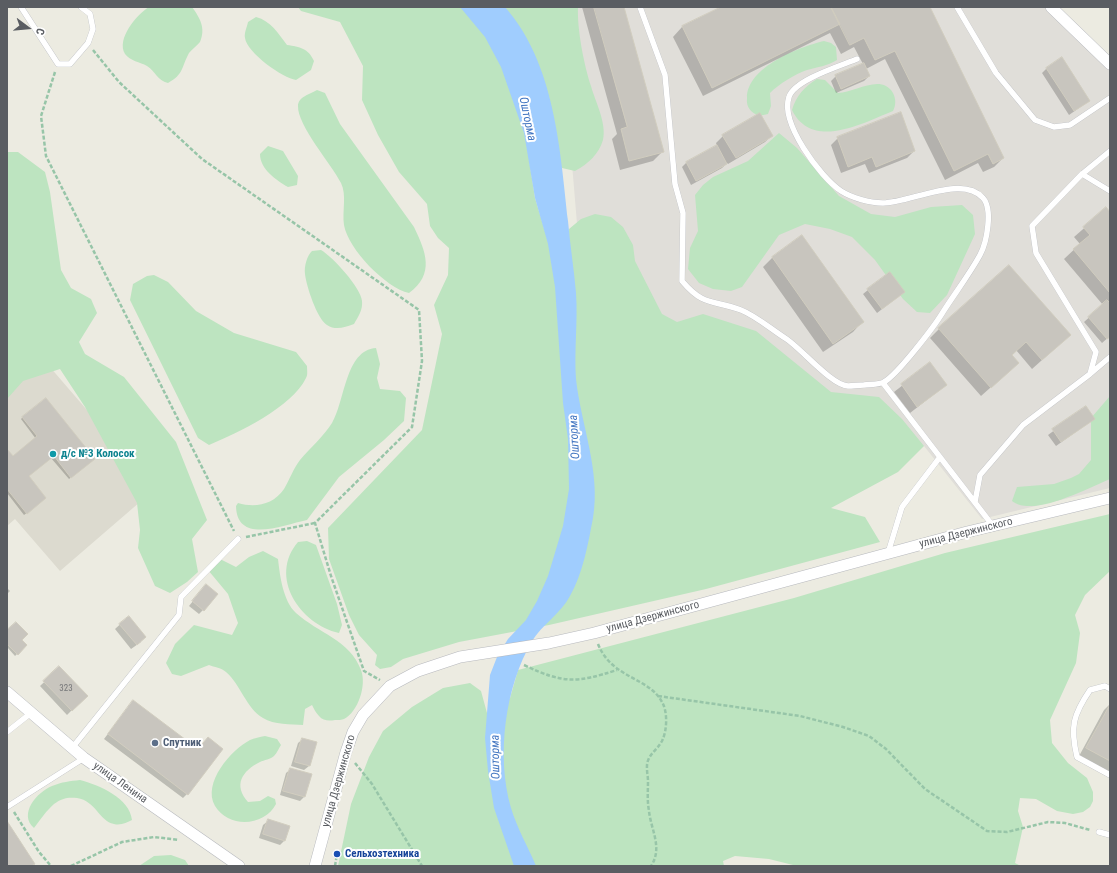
<!DOCTYPE html>
<meta charset="utf-8">
<style>
body{margin:0}
#map{position:relative;width:1117px;height:873px;overflow:hidden;background:#ecebe1;font-family:"Roboto Condensed",sans-serif}
canvas{display:block}
.frame{position:absolute;inset:0;border:8px solid #5a5d62;pointer-events:none}
.north{position:absolute;left:8px;top:8px;width:40px;height:40px;-webkit-text-stroke:3px #fff;paint-order:stroke;rotate:106deg;font-size:11px;font-weight:700;line-height:16px;text-align:center;color:#5a5d62}
.north::after{content:'';display:block;margin:auto;width:14px;height:18px;background:#5a5d62;clip-path:polygon(50% 0,100% 100%,50% 72%,0 100%)}
</style>
<div id="map">
<canvas width="1117" height="873"></canvas>
<div class="frame"></div>
<div class="north">С</div>
</div>
<script>
const ctx = document.querySelector('canvas').getContext('2d');
ctx.lineJoin = 'round';
function fillPath(path, color) {
  ctx.fillStyle = color;
  ctx.fill(path, 'evenodd');
}
function trace(path, color, width, dash) {
  ctx.strokeStyle = color;
  ctx.lineWidth = width;
  ctx.lineCap = dash ? 'butt' : 'round';
  ctx.setLineDash(dash || []);
  ctx.stroke(path);
}
function write(font, color, halo, rows, align = 'center') {
  ctx.font = font + ' "Roboto Condensed",sans-serif';
  ctx.lineWidth = 4;
  ctx.setLineDash([]);
  ctx.textBaseline = 'middle';
  ctx.strokeStyle = halo;
  ctx.fillStyle = color;
  for (const [text, x, y, turn = 0] of rows) {
    ctx.save();
    ctx.translate(x, y);
    ctx.rotate((+turn || 0) * Math.PI / 180);
    ctx.textAlign = isNaN(turn) ? turn : align;
    if (halo) ctx.strokeText(text, 0, 0);
    ctx.fillText(text, 0, 0);
    ctx.restore();
  }
}
const industrial = new Path2D(`
 M559,7H1051L1110,64V488L982,519L924,446L669,365L581,272Z`);
const education = new Path2D(`
 M37,352L155,489L60,571L15,519L7,526V378Z`);
const green = new Path2D(`
 M149,7H192C200,18 206,28 200,42C197,46 192,49 189,53C181,68 184,74 168,83C157,80 156,72 147,66C140,62 130,61 125,54C116,39 137,14 149,7Z
 M298,7H578C577,29 584,65 591,86C595,101 607,123 603,140C599,154 588,164 575,171L562,168L549,151L529,159L535,198L551,251L565,243L569,229L581,219L595,214L611,217L623,227L633,245L635,261L662,314L677,322L703,314L756,331L831,392L879,397L902,419L924,446L898,472L831,508L865,517L880,542L706,589L549,625L459,642L403,659L391,667L380,669L375,665L377,655L359,635L349,615L329,559L328,528L422,430L442,334L434,305L448,275L449,248L438,238L430,226L427,204L399,172L378,135L362,100L363,66L340,22L301,11Z
 M256,17C271,21 278,33 287,45C300,47 308,48 314,61L311,70L296,80C283,78 247,53 245,38C244,33 247,27 248,22Z
 M824,41L831,43L836,47L837,60C827,66 818,67 807,70C795,74 779,84 770,93L771,106L768,114L759,116C751,112 746,108 747,98C747,67 799,47 824,41Z
 M817,79L825,80L838,93C855,93 881,73 893,93C896,99 896,105 893,111C863,123 812,151 792,110C796,96 804,87 817,79Z
 M317,90L325,93L340,124L414,227C426,252 435,274 409,293C386,288 348,249 344,225C342,211 347,195 341,183C332,165 297,125 298,106C298,97 310,94 317,90Z
 M779,133L797,148L839,196L871,214L895,217L931,207L962,205L973,215L975,234L947,295L930,313L917,312L903,299L875,260L852,237L830,229L805,224L779,235L742,287L731,291L713,289L699,283L688,269L690,248L698,231L695,195L703,185L713,177L748,161Z
 M268,146L283,151L298,176L297,185L288,187C276,180 260,169 260,154Z
 M7,152H18L45,172L50,192L61,270L71,288L91,299L97,313L79,342L85,354L124,377L176,442L207,520L192,539L198,572L187,582L170,593L155,586L138,548L140,530L137,503L85,407L60,369L23,381L7,399Z
 M321,250C333,257 361,288 362,301C363,310 358,317 354,324C345,327 336,331 327,325C317,319 306,285 305,274C304,266 307,256 312,251Z
 M154,275L168,282L196,311L234,333L296,352L307,366C307,370 308,375 306,378C292,407 238,433 209,445L198,438L130,300L133,284L147,276Z
 M376,348L380,364L377,378L380,389L400,391L406,398L404,421L384,440L339,477L307,520C283,525 237,545 236,506L238,503C255,508 273,505 284,489C290,479 293,469 300,460C310,448 324,436 332,423C345,402 345,350 376,348Z
 M1110,396V479C1088,488 1033,518 1012,501L1017,487L1054,484L1071,478L1079,474L1091,460V418Z
 M1110,514V571L1085,595L1075,615L1080,633L1076,663L1050,720L1052,743L1068,763L1087,778L1093,792V801L1090,807L1083,812L1073,814L1057,811L1036,799L1020,798L1018,811L1023,827L1015,863L1021,866H797L769,859L735,856L723,861L724,866H338L351,804L369,757L383,731L412,707L443,688L470,683L481,691L487,713L494,718L510,698L518,670L794,598L945,553Z
 M307,541L316,545L337,604L342,625L339,633C300,624 268,577 298,542Z
 M263,551L278,559C280,576 283,601 296,613C318,633 350,640 361,670C367,685 358,712 344,719C342,720 338,720 335,720C329,721 323,721 319,716C316,713 314,709 312,705L305,709L303,725C291,724 274,725 263,718C246,708 241,685 226,672C222,668 214,667 209,665L181,676L172,674L166,663L175,644L194,625L232,635L238,623L228,594L208,570L218,558L236,567L249,557Z
 M265,736L277,739L281,745C279,748 277,753 274,756C271,759 264,760 260,762C242,771 233,785 248,802L260,801L268,796L275,799L276,804C265,826 229,829 215,806C202,783 231,750 250,740C254,738 260,737 265,736Z
 M80,780C99,785 130,798 132,820C127,822 121,826 114,824C99,821 96,801 77,798C68,797 62,798 54,804C47,810 40,820 34,828C18,814 37,792 52,786C62,782 70,781 80,780Z
 M171,855L185,860L189,866H139L154,856Z`);
const water = new Path2D(`
 M460,7H505C555,64 560,149 568,221C570,245 574,269 576,293C578,321 574,351 576,379C581,425 601,471 593,518C588,544 583,573 570,596C561,613 542,625 532,641C505,687 496,756 511,808C517,828 528,847 536,866H514L494,808L488,771L485,738L490,675L497,657L508,639L526,620L537,601L548,576L563,526L569,489L568,439L563,403L555,287L548,244L535,198L524,133L501,67L485,37Z`);
const shadow = new Path2D(`
 M582,7H623L663,151L653,161L620,170L612,139L617,134Z
 M723,7H929L1003,158L994,167L983,172L978,163L945,180L885,59L866,69L869,76L864,81L836,93L831,81L836,76L863,64L854,47L841,54L830,33L703,96L673,37L682,27Z
 M1047,68L1089,101L1069,115L1042,73Z
 M772,135L765,142L728,164L727,163L722,168L691,185L682,167L686,163L717,146L716,143L723,136Z
 M838,138L914,151L907,158L869,173L865,164L841,173L831,145Z
 M1106,209L1110,214V336L1102,343L1084,322L1103,305L1064,259L1080,244L1074,237Z
 M802,237L862,322L853,332L823,352L763,267L772,258Z
 M889,273L899,296L877,313L863,294Z
 M939,329L1060,344L1032,369L1016,350L1011,355L1008,372L981,396L930,338Z
 M930,364L946,385L910,413L894,392Z
 M1086,407L1094,419L1056,446L1048,435Z
 M23,417L92,461L69,479L51,458L28,476L43,500L24,515L7,493V450L13,457L36,439L21,419Z
 M7,588L10,591L7,594Z
 M202,590L203,610L199,614L189,606Z
 M128,617L141,642L131,649L115,629Z
 M7,631L26,645L15,656L7,647Z
 M59,668L86,696L67,715L40,686Z
 M1110,704V775L1078,758L1104,710Z
 M129,706L198,750L208,738L187,794L183,798L104,739Z
 M303,739L316,743L309,766L304,770L291,766L298,743Z
 M291,769L304,797L300,801L280,795L286,773Z
 M268,821L285,840L280,845L259,838L263,825Z`);
const building = new Path2D(`
 M594,7H624L664,152L629,161L621,129L627,127Z
 M721,7H831L840,24L712,88L682,26Z
 M831,7H930L1004,158L993,164L988,154L954,171L895,51L875,60L864,38L850,45Z
 M1062,57L1090,101L1074,111L1046,68Z
 M864,63L870,76L841,89L835,75Z
 M901,112L915,151L876,167L872,157L848,167L837,137Z
 M760,113L773,136L736,158L722,135Z
 M717,145L727,164L696,181L686,162Z
 M1106,207L1110,212V293L1073,249L1090,235L1083,227Z
 M802,235L864,322L833,344L772,257Z
 M1009,265L1071,335L1042,360L1026,342L1012,355L1019,363L991,388L938,328Z
 M890,272L905,292L882,309L867,289Z
 M1107,300L1110,303V337L1107,339L1088,317Z
 M930,362L947,385L917,407L901,384Z
 M46,398L95,459L71,478L54,456L29,476L46,498L27,514L7,489V449L13,456L37,436L22,417Z
 M1086,406L1095,419L1061,442L1052,429Z
 M206,584L218,594L204,611L192,601Z
 M129,616L146,637L137,645L119,624Z
 M16,622L28,634L22,640L27,645L18,655L7,644V630Z
 M59,666L88,696L72,711L43,681Z
 M133,700L198,749L208,737L223,749L188,795L108,734Z
 M1110,705V761L1086,748Z
 M302,738L317,742L310,766L295,762Z
 M290,768L312,774L305,797L283,791Z
 M268,819L290,826L285,841L263,834Z
 M7,821L35,864L31,866H7Z`);
const path = new Path2D(`
 M93,50L119,82L202,159L419,310L422,361L412,427L315,523L331,576L364,671L380,680
 M55,72L41,116L46,156L234,531
 M246,537L315,523
 M598,644C612,679 649,677 662,702C668,712 667,731 662,741C656,752 646,755 647,769C647,773 648,777 648,781C648,791 647,800 649,811C651,830 663,848 651,866
 M524,665C564,684 576,683 617,670
 M658,696L800,716L843,727L869,736L886,749L925,789L987,831L1007,832L1048,822L1065,823L1090,830
 M355,763L372,784L422,866
 M14,812L39,852L51,866
 M71,866L122,842L154,837L179,840
 M335,866L337,854`);
const lane = new Path2D(`
 M21,7L58,64H70L88,43L93,29L90,14L81,7
 M640,7L665,75L675,184L683,213L682,281C705,308 713,299 741,310C756,316 771,329 785,338C800,347 831,385 848,386C853,386 859,385 864,385C869,384 879,385 884,382C897,375 934,327 943,312C955,293 969,275 980,255C987,242 993,209 983,198C962,174 910,203 883,203C870,203 852,198 841,191C820,177 780,123 789,97C794,80 840,66 857,59
 M957,7L996,73L1035,120L1054,127L1070,125L1110,98
 M1082,174L1110,191
 M1090,374L1110,357
 M883,383L993,526
 M975,502L980,475L1023,425L1090,374L1096,352L1036,253L1032,226L1082,174L1110,151
 M888,553L902,507L940,457
 M1110,689L1105,686L1090,690C1073,715 1070,727 1077,757L1110,775
 M7,732L31,713
 M72,748L179,615L181,597L238,539
 M7,807L84,758
 M1099,832L1110,835`);
const street = new Path2D(`
 M1051,7L1110,64
 M7,692L84,758L239,866
 M315,866L346,752L353,732L363,715L390,686L418,671L460,657L549,643L594,633L967,532L1110,498`);
const markers = [
 [53,454,4,"#0f9aa8"],
 [155,743,4,"#5c6f8a"],
 [337,854,4,"#1a4fb4"]
];
const numberNames = [
 ["323",66,689]
];
const cultureNames = [
 ["д/с №3 Колосок",61,454]
];
const streetNames = [
 ["улица Дзержинского",966,533,-14],
 ["улица Дзержинского",653,617,-15],
 ["улица Дзержинского",339,781,-74],
 ["улица Ленина",120,783,35]
];
const serviceNames = [
 ["Спутник",163,743]
];
const transitNames = [
 ["Сельхозтехника",345,854]
];
const waterNames = [
 ["Ошторма",527,119,78],
 ["Ошторма",575,437,-93],
 ["Ошторма",496,757,-91]
];
fillPath(industrial, '#e0ded9');
fillPath(education, '#dcdacf');
fillPath(green, '#bde4c0');
fillPath(water, '#a0cdfe');
fillPath(shadow, '#0003');
fillPath(building, '#c8c5be');
trace(building, '#d1cdbf', 1);
trace(lane, '#b7b9be', 6);
trace(street, '#b7b9be', 12);
trace(path, '#97c5a8', 2.5, [4, 2]);
trace(lane, '#fff', 5.5);
trace(street, '#fff', 11);
for (const [x, y, r, color] of markers) {
  const dot = new Path2D();
  dot.arc(x, y, r, 0, 2 * Math.PI);
  ctx.fillStyle = color;
  ctx.fill(dot);
  trace(dot, '#fff', 1.5);
}
write('9px', '#767779', null, numberNames);
write('bold 11px', '#0d838f', '#fff', cultureNames, 'left');
write('11px', '#5a5d62', '#fff', streetNames);
write('bold 11px', '#4e5e75', '#fff', serviceNames, 'left');
write('bold 11px', '#164399', '#fff', transitNames, 'left');
write('italic 12px', '#4376c1', '#fff', waterNames);
</script>
